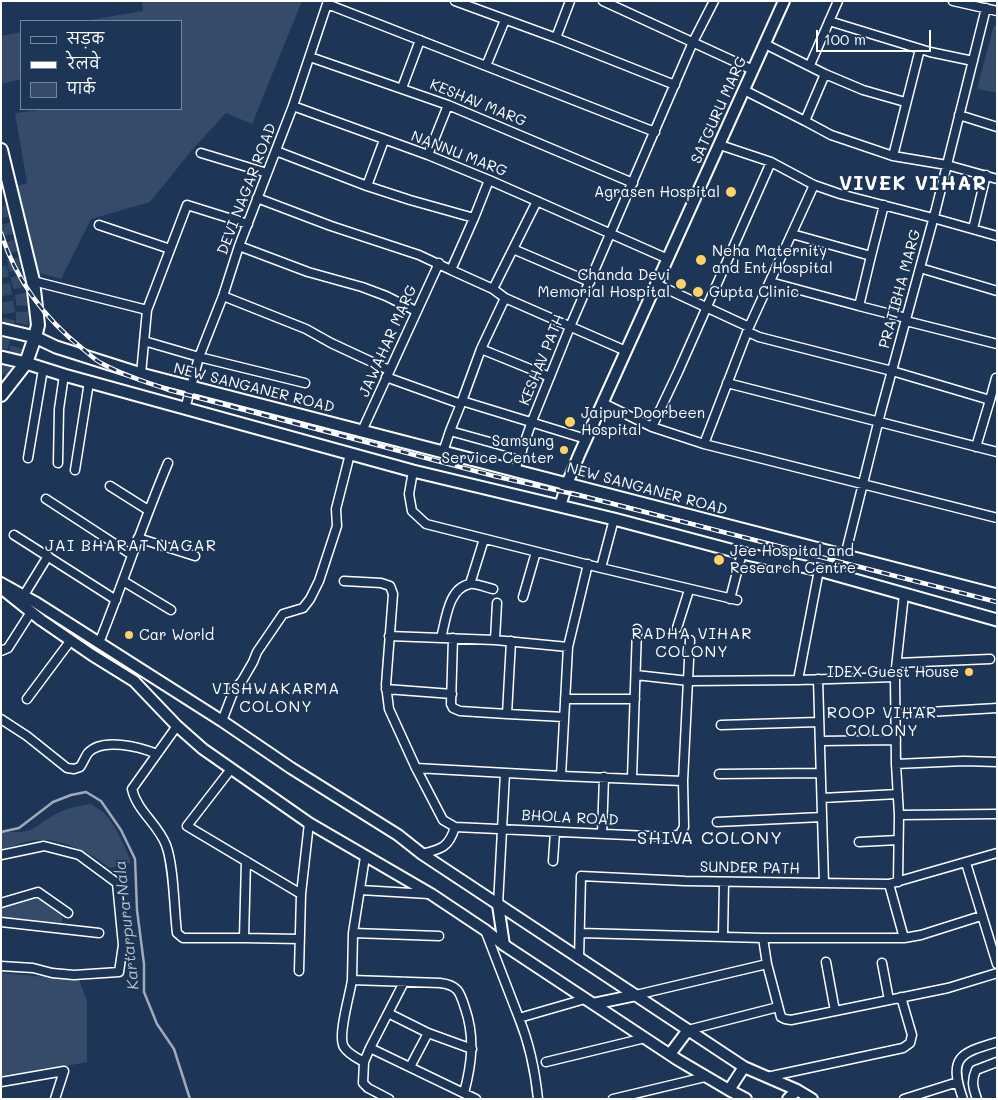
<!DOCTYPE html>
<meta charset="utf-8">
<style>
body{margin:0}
#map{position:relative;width:998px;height:1100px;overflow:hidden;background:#1d3557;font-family:Mali,"Playpen Sans Deva",sans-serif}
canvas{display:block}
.frame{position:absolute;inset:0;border:2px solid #fff;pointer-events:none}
.legend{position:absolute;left:20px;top:20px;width:162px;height:90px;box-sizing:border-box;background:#1d3557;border:1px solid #77869a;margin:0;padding:6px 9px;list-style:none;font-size:15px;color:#fff}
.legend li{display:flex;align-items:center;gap:10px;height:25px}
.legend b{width:25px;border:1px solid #77869a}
.scale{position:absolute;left:816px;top:30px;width:115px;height:22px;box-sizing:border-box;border:2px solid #fff;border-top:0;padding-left:6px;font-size:15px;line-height:18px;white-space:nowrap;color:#fff;-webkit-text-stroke:4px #1d3557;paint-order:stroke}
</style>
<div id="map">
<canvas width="998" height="1100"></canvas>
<div class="frame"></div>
<ul class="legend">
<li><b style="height:6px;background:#1d3557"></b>सड़क</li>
<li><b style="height:6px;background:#fff"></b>रेलवे</li>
<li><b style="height:14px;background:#364b69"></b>पार्क</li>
</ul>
<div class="scale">100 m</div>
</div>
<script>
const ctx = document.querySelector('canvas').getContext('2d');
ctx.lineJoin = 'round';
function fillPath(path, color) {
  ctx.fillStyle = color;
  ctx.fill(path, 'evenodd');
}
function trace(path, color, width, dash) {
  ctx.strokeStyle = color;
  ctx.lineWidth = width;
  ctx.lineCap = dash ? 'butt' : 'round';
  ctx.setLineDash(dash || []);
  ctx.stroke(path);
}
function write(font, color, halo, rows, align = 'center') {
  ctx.font = font + ' Mali,sans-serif';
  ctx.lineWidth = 4;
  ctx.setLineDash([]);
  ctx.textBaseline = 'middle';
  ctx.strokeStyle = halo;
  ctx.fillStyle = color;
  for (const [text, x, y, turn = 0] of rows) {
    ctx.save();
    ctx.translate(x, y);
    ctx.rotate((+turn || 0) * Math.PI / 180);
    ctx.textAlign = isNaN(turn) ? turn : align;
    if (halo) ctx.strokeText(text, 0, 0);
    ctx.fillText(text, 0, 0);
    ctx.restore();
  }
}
const green = new Path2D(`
 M142,1H302L252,124L226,113L192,150L150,202L91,219L61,279L36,272L17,186L27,183L15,113L48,109H181V21H84L143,11Z
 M994,25L997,26V93L977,89Z
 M21,32V79L1,84V36Z
 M91,804C95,807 100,809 104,813C115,824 126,848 131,863L110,868C89,852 62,838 35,840C23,842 12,847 1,850V831C38,836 32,825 60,812C70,807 80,806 91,804Z
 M37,895L63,912L61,928L1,920V906Z
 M1,973L79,980L87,1001V1062L4,1078L1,1076Z`);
const stream = new Path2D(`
 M1,832L19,828L53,802L71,795L86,792L101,801L121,830L135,859L137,910L144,964V992L157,1024L174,1049L190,1099`);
const primaryTunnel = new Path2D(`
 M1,206L22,300V323L15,352L1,379
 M1,266L10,318L1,350`);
const minor = new Path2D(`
 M455,1L556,38
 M570,1L556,38L675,85
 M603,1L753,70
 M953,1L997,11
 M327,4L486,66L505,20
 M829,21L930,52L973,61
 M765,44L825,74L863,90L905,102
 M310,57L448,105L633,183
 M810,65L838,1
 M486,66L655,132
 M825,74L805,121L831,135L893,156L947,165L997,179
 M402,88L420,40
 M744,90L805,121
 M293,106L428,155L489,180L668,259
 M959,115L997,127
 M720,145L771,162L814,185L840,194L933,218L997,236
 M276,151L367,186L410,200L474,218L489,180
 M201,153L267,173
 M428,155L448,105
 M893,156L920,49
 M367,186L384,140
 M257,198L331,226L419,255L451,270L474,218
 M99,225L170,249
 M973,229L986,175
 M792,234L871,256L884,205
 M239,246L308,272L362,287L386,296L416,311
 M513,249L590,282
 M871,256L859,306L906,318
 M920,268L997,291
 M451,270L493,289L505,298L626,351
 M33,281L147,310
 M770,282L859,306
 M656,284L749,327
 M493,289L537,201
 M223,296L306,329L331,343L389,370
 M505,298L481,349L550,377
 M906,321L997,344
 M748,332L759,337L892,371L990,400L976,447
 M144,341L199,357L305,383
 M481,349L462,401L586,439
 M141,374L147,310L187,205L248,224
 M386,377L461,404
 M727,383L997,452
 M990,400L996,378
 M462,401L450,431L522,451
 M603,403L652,427L704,444L749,327L814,185
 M185,409L199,357L223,296L239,246L293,106L328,1
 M652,427L678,372L771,162
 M362,431L439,263
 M704,444L997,518
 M443,452L450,431
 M28,458L43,369
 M58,463L59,409L64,375
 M75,470L89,382
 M515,470L532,421L572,322L693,42L714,1
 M413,471L409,494L412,511L426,524L601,568
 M110,486L148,510
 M46,499L132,555
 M614,519L601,568L737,600
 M14,535L116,600
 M138,538L195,556
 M588,564L568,647L561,776L683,781
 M819,570L798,680L895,677
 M840,576L881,411L936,209L986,8
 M123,581L171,610
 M344,581L381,583L390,586L393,594L386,685L389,709L416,768L443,820L455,827L670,837L680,834L684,827L683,781L690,640
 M470,584L484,539
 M24,595L48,556
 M523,597L536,552
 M730,599L742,553
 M677,628L689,590
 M389,636L495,640L568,647
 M441,638C446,620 448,588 470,584C476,583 487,588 493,589
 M453,638L451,704L453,708L460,711L507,714
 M495,640L497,603
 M511,641L507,714L564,717
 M99,643C123,583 143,522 168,463
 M1,651L8,648L31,612
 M897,663L990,659
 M636,675L689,681L798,680
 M818,679L824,883
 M386,689L452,694
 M27,699L71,640
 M565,699H635
 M895,714L997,708
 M1,719L27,736L67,768L74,769L80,767C83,763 85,757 88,753C102,737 140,747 157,754
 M222,721L234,690L242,681L253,662L257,652L283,614L303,608L310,599L319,581L337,526L336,509L350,454
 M721,725L818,722
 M177,726L132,789C137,811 158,824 166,845C174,866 174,909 177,933L183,938H244
 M820,741L896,740
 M896,764L964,761L997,762
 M416,768L561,776
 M231,769L187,826L301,894
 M719,774L820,773
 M632,778L637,629
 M822,798L898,794
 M899,815L997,814
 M717,822L822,817
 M602,834L604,777
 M859,842L898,840
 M422,854C442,849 449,847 455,827
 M1,855L44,846L79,855L117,883L123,945L119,972L74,975L52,973L33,968L1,966
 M365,857L353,933L352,980L440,983C458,985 460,992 465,1008C475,1037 472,1063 464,1093
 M246,861L244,938L300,939
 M553,861L555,832
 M966,863L997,964
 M898,882L899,815L896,764L895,677L904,594
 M889,884L904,938L921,935L981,916
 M360,890L429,894
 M1,903L38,892L68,913
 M498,905L505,773
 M1,922L99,933
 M485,930L519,1018L585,999
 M353,933L439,936
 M580,933L763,938H904
 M723,937L724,882
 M763,938L767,964L781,1017L785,1019L791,1020L948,988L997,973
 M579,959L581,876L685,881L889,884L997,853
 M826,962L835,1011
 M882,963L889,1000
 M299,971L301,894L309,823
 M352,980C350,995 337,1036 344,1047C348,1054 357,1058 364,1062
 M404,982L370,1048L476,1099
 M636,995L767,964
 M388,1013L428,1033L472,1049
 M519,1018C530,1045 535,1070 538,1099
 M688,1030L778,1007
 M370,1048L364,1062L363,1083L368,1088L389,1099
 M546,1062L645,1038
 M410,1067L428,1033
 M767,1077L903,1048L910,1043L912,1035L901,997
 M1,1082L64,1071L55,1099
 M613,1099L705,1077
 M904,1099L958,1082
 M963,1099C948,1057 960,1053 997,1042
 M977,1099C973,1088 971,1081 976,1070L997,1062`);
const tertiary = new Path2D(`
 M560,506L567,484L579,455L784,1
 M1,583L35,602L222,721L291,768L398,835L422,854L744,1067L797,1090L812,1099
 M1,588L41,620L92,655L134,681L177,726L203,749L309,823L431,894L485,930L504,945L678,1060L729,1090L746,1099
 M498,905L504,945
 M593,1004L636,995
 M670,1054L688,1030
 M729,1090L744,1067
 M788,1099L797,1090`);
const secondary = new Path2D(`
 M1,329L35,337L56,347L141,374L997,595
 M1,357L26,363L64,375L413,471L614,519L742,553L819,570L997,620`);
const primary = new Path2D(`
 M1,150L33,281L38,325L35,337L26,363L1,395`);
const rail = new Path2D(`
 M1,233C16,280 45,319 83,349C89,354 95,360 101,363C122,375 146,382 169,390L494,476L582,496L997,602`);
const markers = [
 [731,192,6,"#ffd166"],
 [701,260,6,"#ffd166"],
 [681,284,6,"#ffd166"],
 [698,292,6,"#ffd166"],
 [570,422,6,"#ffd166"],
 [564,450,5,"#ffd166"],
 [719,560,6,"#ffd166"],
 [129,635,5,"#ffd166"],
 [969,672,5,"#ffd166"]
];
const streetNames = [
 ["KESHAV MARG",478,103,22],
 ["SATGURU MARG",719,110,-66],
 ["NANNU MARG",459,154,21],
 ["DEVI NAGAR ROAD",247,189,-69],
 ["PRATIBHA MARG",900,289,-75],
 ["JAWAHAR MARG",388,341,-66],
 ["KESHAV PATH",542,360,-68],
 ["NEW SANGANER ROAD",254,388,14],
 ["NEW SANGANER ROAD",647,489,15],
 ["BHOLA ROAD",570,818,3],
 ["SUNDER PATH",750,868,1]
];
const poiNames = [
 ["Agrasen Hospital",720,192,"right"],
 ["Neha Maternity",712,251],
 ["and Ent Hospital",712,268],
 ["Chanda Devi",670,275,"right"],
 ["Memorial Hospital",670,292,"right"],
 ["Gupta Clinic",709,292],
 ["Jaipur Doorbeen",581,413],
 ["Hospital",581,430],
 ["Samsung",554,441,"right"],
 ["Service Center",554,458,"right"],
 ["Jee Hospital and",730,551],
 ["Research Centre",730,568],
 ["Car World",139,635],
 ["IDEX Guest House",959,672,"right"]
];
const neighbourhoodNames = [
 ["JAI BHARAT NAGAR",131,546],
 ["RADHA VIHAR",692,634],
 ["COLONY",692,652],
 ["VISHWAKARMA",276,689],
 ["COLONY",276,707],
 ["ROOP VIHAR",882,713],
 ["COLONY",882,731]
];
const waterNames = [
 ["Kartarpura Nala",127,925,-96]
];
const quarterNames = [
 ["SHIVA COLONY",710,838]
];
const districtNames = [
 ["VIVEK VIHAR",913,184]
];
fillPath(green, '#364b69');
trace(stream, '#a0aab8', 2.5);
trace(primaryTunnel, '#344968', 12, [12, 6]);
trace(minor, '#fff', 11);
trace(tertiary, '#fff', 14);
trace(secondary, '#fff', 15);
trace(primary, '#fff', 16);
trace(minor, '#1d3557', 8);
trace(tertiary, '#1d3557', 10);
trace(secondary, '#1d3557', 11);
trace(primary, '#1d3557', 12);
trace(rail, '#fff', 4.5);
trace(rail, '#1d3557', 2.5, [8]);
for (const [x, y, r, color] of markers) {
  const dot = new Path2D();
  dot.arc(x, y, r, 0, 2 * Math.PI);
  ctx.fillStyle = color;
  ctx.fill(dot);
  trace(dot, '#1d3557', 2);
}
write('15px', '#fff', '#1d3557', streetNames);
write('15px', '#fff', '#1d3557', poiNames, 'left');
ctx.letterSpacing = '1px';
write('16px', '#fff', '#1d3557', neighbourhoodNames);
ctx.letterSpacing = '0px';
write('italic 16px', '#b8c0ca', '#1d3557', waterNames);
ctx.letterSpacing = '1px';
write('18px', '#fff', '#1d3557', quarterNames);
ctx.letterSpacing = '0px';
ctx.letterSpacing = '1px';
write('bold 20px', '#fff', '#1d3557', districtNames);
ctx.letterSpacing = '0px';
</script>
